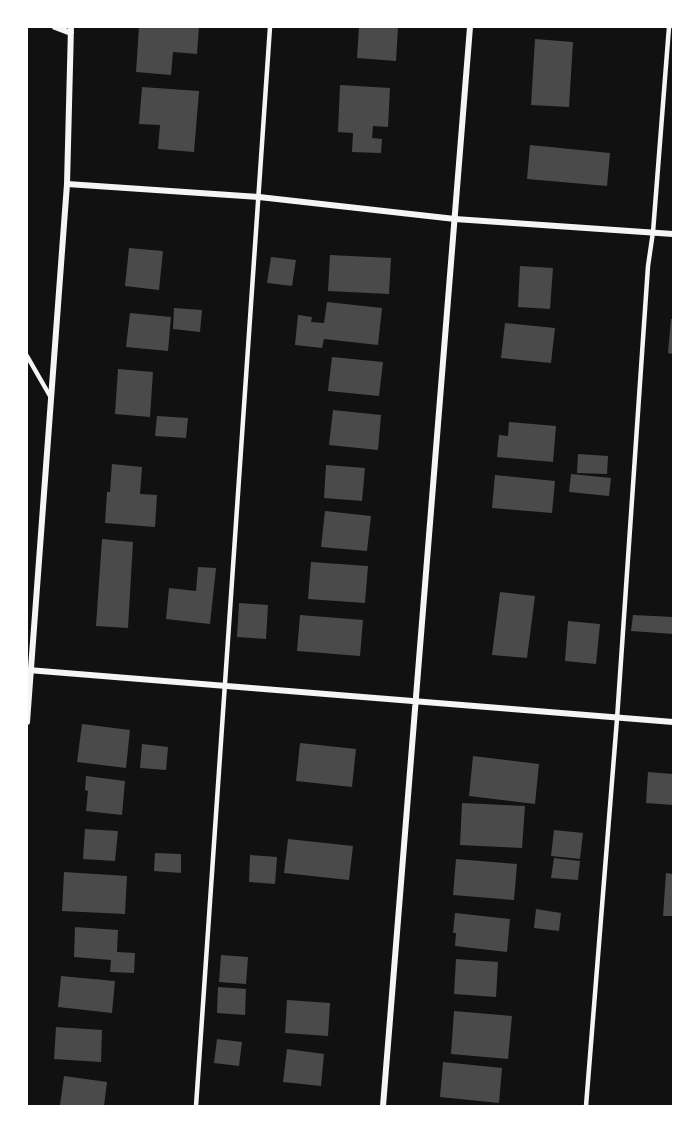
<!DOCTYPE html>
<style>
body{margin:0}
#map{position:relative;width:700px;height:1133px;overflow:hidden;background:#111;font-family:"Public Sans",sans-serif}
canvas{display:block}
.frame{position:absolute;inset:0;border:28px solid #fff;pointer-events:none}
</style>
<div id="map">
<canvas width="700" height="1133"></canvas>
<div class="frame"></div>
</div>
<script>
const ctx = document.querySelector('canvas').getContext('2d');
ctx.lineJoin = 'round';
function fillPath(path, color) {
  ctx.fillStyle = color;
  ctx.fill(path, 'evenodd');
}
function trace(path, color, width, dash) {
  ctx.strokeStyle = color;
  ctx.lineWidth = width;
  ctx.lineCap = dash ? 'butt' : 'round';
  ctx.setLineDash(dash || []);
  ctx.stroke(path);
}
const building = new Path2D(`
 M139,27H199L197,54L173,52L171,75L136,72Z
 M359,27H398L396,61L357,58Z
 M535,39L573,42L569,107L531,105Z
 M340,85L390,88L388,127L373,126L372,138L382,139L381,153L352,152L353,133L338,132Z
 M142,87L199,91L194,152L158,149L160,125L139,124Z
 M530,145L610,153L607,186L527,179Z
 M129,248L163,251L159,290L125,286Z
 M330,255L391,258L389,294L328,291Z
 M271,257L296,260L292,286L267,283Z
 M520,266L553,268L550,309L518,307Z
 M327,302L382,308L378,345L324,339L322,348L295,345L298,315L312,317L311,322L324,323Z
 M174,308L202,310L200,332L173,329Z
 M130,313L171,317L168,351L126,347Z
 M671,319H673V354L668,353Z
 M505,323L555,328L551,363L501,358Z
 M332,357L383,362L379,396L328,391Z
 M118,369L153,372L150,417L115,414Z
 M333,410L381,415L378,450L329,445Z
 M157,416L188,418L186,438L155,436Z
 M509,422L556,426L553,462L497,457L499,435L508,436Z
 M578,454L608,456L607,474L577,473Z
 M112,464L142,467L140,494L157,495L155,527L105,523L107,492H110Z
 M326,465L365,468L362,501L324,498Z
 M571,474L611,478L609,496L569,492Z
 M495,475L555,481L552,513L492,508Z
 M325,511L371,516L367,551L321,547Z
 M102,539L133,542L128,628L96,626Z
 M311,562L368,566L365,603L308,599Z
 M198,567L216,568L210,624L166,619L169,588L196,591Z
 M500,592L535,596L527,658L492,655Z
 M239,603L268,605L266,639L237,637Z
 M300,615L363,620L360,656L297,651Z
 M633,615L673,617V634L631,631Z
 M568,621L600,624L596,664L565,661Z
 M82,724L130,730L126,768L77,762Z
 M300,743L356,749L352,787L296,781Z
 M142,744L168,747L166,770L140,768Z
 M473,756L539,764L535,804L469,796Z
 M648,772L673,774V805L646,803Z
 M86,776L125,781L122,815L86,811L88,791L85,790Z
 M462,803L525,806L522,848L460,845Z
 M85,829L118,831L115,861L83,859Z
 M554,830L583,833L580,859L551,856Z
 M288,839L353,846L349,880L284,873Z
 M155,853L181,854V873L154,871Z
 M250,855L277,857L275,884L249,882Z
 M554,858L580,861L578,880L551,878Z
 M456,859L517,864L514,900L453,895Z
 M64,872L127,876L125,914L62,911Z
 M666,873L673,874V916H663Z
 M536,909L561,913L559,931L534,928Z
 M455,913L510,919L507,952L455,946L456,933H453Z
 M75,927L118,930L117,952L135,953L134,973L110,972L111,960L74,957Z
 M221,955L248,957L246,984L219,982Z
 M456,959L498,962L496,997L454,994Z
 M61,976L115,981L112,1013L58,1007Z
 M218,987L246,989L245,1015L217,1013Z
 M287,1000L330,1003L328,1036L285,1033Z
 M454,1011L512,1016L508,1059L451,1054Z
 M56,1027L102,1030L101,1062L54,1059Z
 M217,1039L242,1042L239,1066L214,1063Z
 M287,1049L324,1054L321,1086L283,1082Z
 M443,1062L502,1068L499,1103L440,1097Z
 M64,1076L107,1082L104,1106L60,1105Z`);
const service = new Path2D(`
 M27,356L50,396
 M196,1106L270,27
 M586,1106L617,719L648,266L653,232L669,27`);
const minor = new Path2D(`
 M55,27L71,33
 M67,184L259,197L455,219L673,234
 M28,670L673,722
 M27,722L67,184L71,27
 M383,1106L470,27`);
fillPath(building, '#4a4a4a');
trace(service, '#f5f5f5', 4.5);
trace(minor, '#f5f5f5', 6);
</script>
